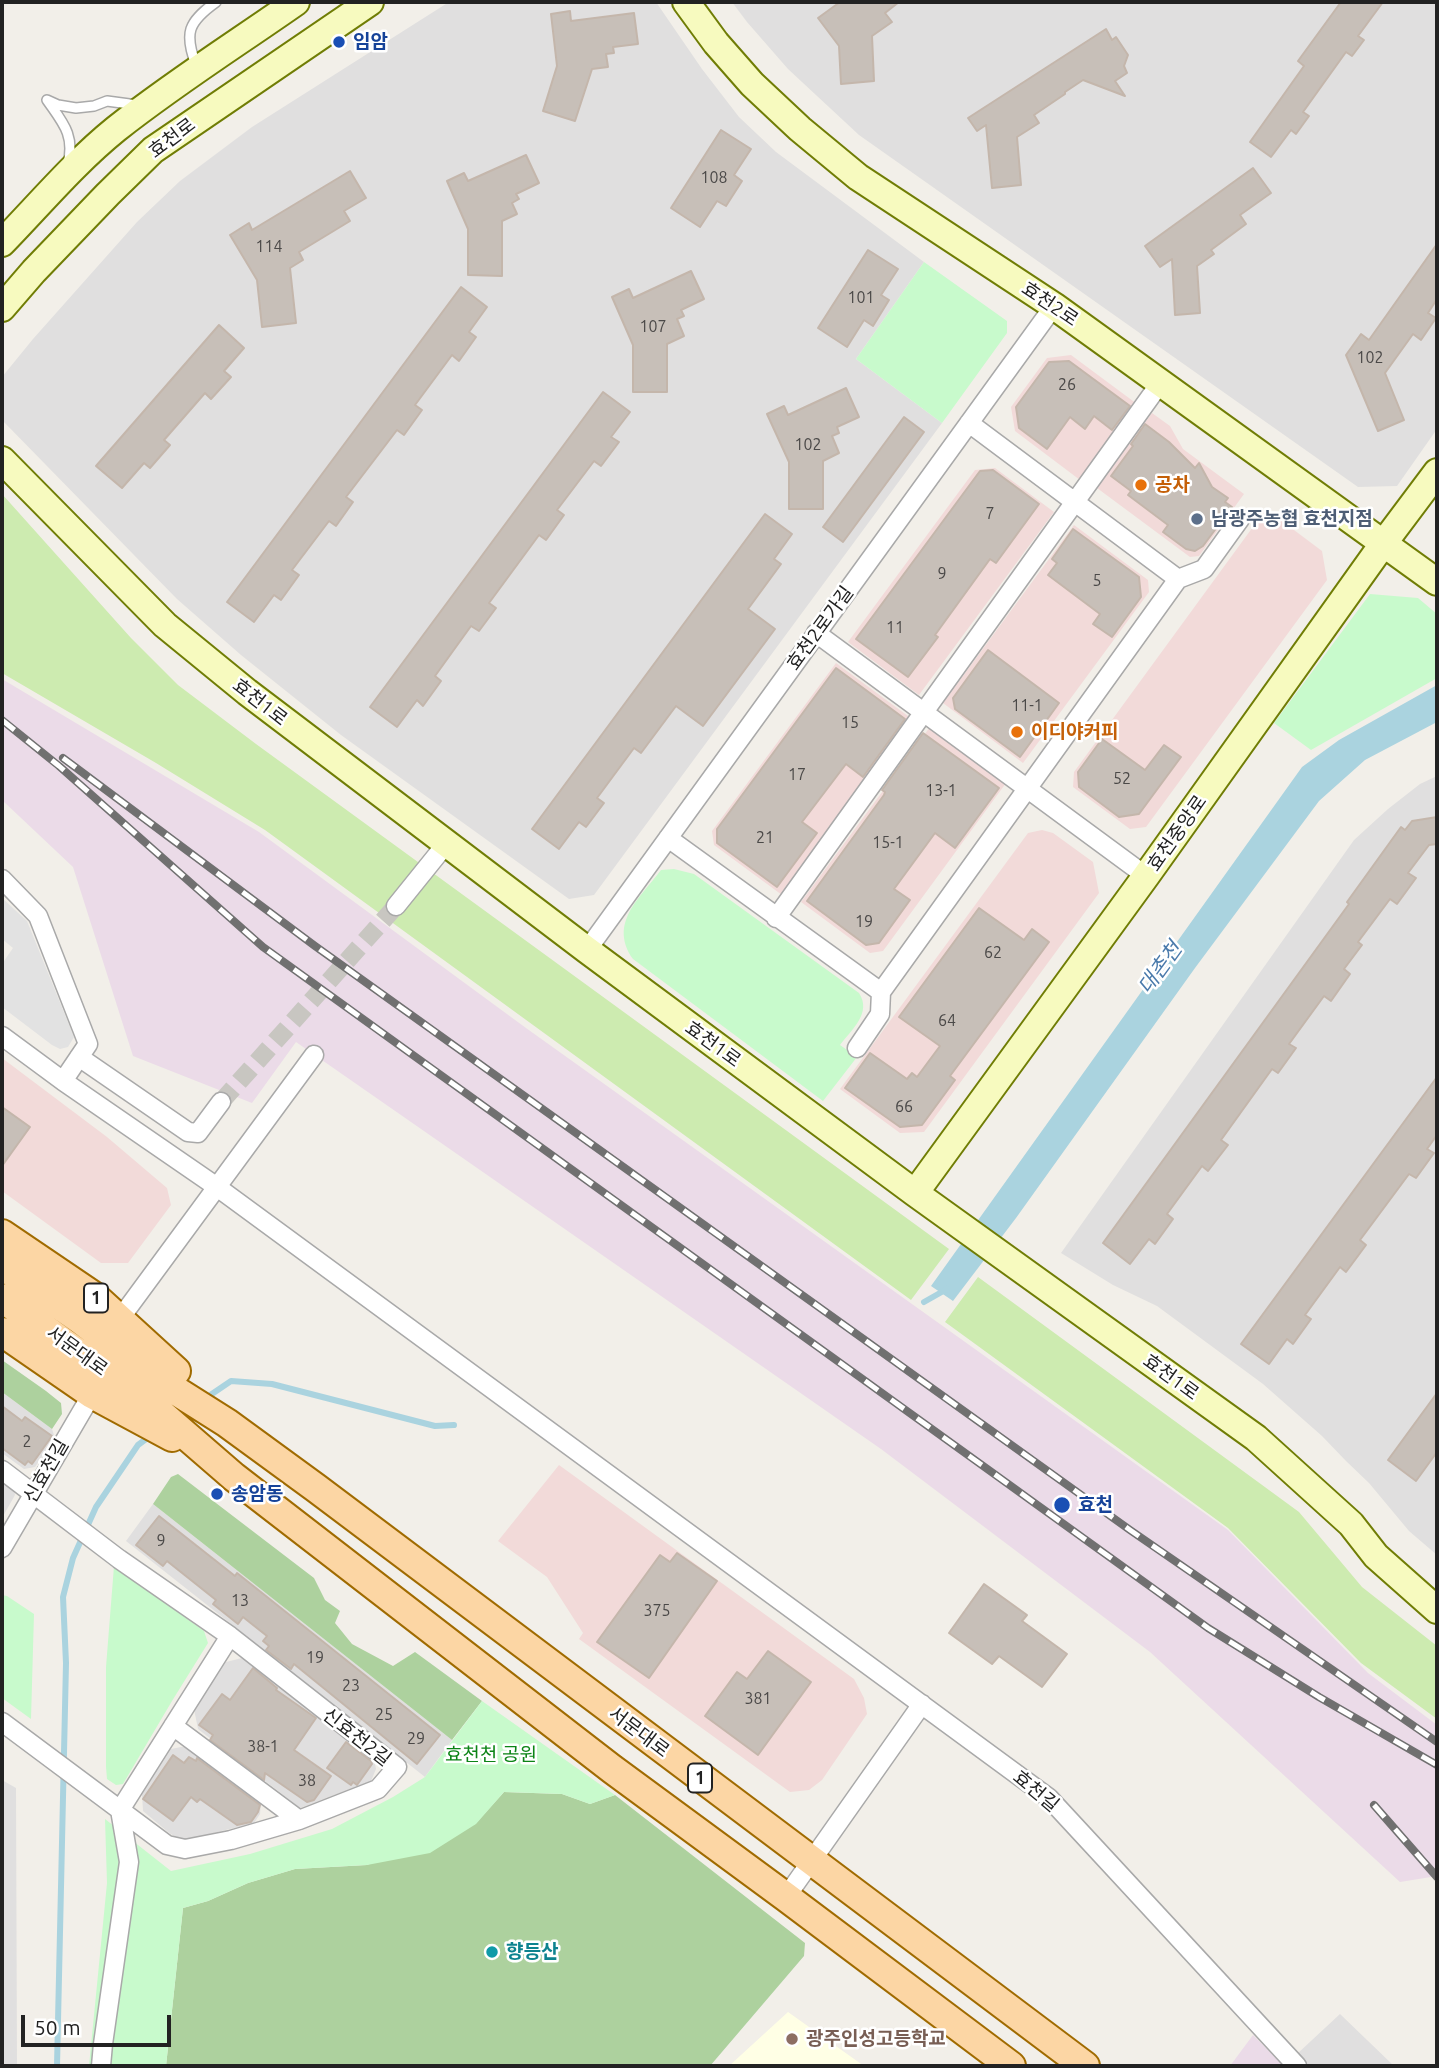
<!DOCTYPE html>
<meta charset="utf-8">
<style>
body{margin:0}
#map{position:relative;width:1439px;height:2068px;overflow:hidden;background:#f2efe9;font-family:Ubuntu,sans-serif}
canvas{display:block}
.frame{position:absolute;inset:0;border:4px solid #222;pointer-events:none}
.scale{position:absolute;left:21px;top:2015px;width:150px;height:32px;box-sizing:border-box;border:4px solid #222;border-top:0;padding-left:9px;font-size:21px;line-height:24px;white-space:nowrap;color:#222;-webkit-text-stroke:5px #fff;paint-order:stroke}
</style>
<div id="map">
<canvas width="1439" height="2068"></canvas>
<div class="frame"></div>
<div class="scale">50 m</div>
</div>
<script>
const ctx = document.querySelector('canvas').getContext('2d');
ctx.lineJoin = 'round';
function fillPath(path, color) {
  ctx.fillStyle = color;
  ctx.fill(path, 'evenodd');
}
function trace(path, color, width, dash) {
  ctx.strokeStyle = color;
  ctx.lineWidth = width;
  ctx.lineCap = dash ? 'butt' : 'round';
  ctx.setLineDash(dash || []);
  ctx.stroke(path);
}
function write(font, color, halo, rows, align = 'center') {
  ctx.font = font + ' Ubuntu,"Noto Sans KR",sans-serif';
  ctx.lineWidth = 5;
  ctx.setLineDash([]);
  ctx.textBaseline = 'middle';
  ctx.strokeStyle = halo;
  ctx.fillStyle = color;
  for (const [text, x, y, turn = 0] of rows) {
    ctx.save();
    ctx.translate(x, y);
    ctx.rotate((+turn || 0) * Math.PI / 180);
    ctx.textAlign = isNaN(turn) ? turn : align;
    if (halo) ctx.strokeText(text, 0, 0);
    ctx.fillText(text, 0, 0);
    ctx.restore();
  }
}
const residential = new Path2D(`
 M449,2H656L702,69L739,117L776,152L924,262L856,359L942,423L594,895L569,899L341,735L241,655L177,599L2,420V377L33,339L137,222L180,181L252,127Z
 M732,2H1437V429L1397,486L1358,487L859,135L788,69L747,22Z
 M1437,776V1555L1409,1531L1369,1483L1346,1461L1322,1436L1263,1384L1157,1306L1113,1285L1061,1253L1354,840L1388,809L1420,784Z
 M2,1392L52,1429L55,1438L35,1467L24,1469L2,1453Z
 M2,1483L14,1490L15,1495L2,1518Z
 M153,1504L452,1740L425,1777L126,1541Z
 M242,1658L374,1758L376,1769L371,1781L300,1808L198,1729L194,1709L226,1662Z
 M186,1746L261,1802L260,1814L254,1823L181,1841L168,1832L143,1811L142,1794L171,1749Z
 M2,1780L16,1788L17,2066H2Z
 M1340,2014L1394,2066H1309L1297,2054Z`);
const commercial = new Path2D(`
 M1071,355L1137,404L1080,480L1015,431L1011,407L1047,358Z
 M1152,413L1170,426L1183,449L1244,494L1199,556L1190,557L1097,488Z
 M995,468L1054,512L919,695L848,642L975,470Z
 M1266,509L1322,551L1327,580L1146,827L1130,829L1073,787L1074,772Z
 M1074,525L1148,580L1149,592L1023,763L943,703Z
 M836,663L912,719L782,895L714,845L712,831Z
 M930,727L1006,783L883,951L870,953L801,902Z
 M1042,830L1053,833L1093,862L1099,893L924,1132L900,1133L840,1089L1028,833Z
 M2,1058L107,1137L167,1188L171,1205L128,1263H101L2,1191Z
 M559,1465L854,1679L864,1698L867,1714L822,1780L809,1790L790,1792L579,1639L583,1633L547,1577L498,1541Z`);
const industrial = new Path2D(`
 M2,679L259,832L526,1028L1228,1530L1368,1673L1437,1725V1876L1400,1882L1150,1652L881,1449L296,1042L252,1103L133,1056L73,867L2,800Z
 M1253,2035L1284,2066H1230Z`);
const education = new Path2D(`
 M788,2012L864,2066H729Z`);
const grass = new Path2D(`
 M2,494L131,638L178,685L256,744L949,1249L911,1300L265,830L156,763L2,673Z
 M978,1277L1299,1512L1362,1587L1437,1646V1719L1361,1663L1228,1528L945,1322Z`);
const forest = new Path2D(`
 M2,1360L46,1391L61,1403L62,1414L52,1429L2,1392Z
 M178,1474L314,1578L325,1600L340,1611L335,1623L352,1644L393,1666L415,1652L482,1701L452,1740L153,1504L171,1477Z
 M504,1792L562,1794L590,1804L615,1795L805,1943L804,1956L710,2066H166L183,1908L208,1901L248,1883L295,1869L367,1865L475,1824Z`);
const park = new Path2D(`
 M924,262L1007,321V333L942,423L856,359Z
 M1370,594L1418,598L1437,614V678L1311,750L1274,723Z
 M674,869L694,874L859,993C872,1013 852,1029 840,1045L857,1057L823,1101L633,959C608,923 640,898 661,870Z
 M114,1566L204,1631L208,1643L172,1701L123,1784L116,1785L107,1779L106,1767V1667Z
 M2,1595L7,1596L34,1614L31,1719L2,1698Z
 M482,1701L615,1795L590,1804L562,1794L504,1792L476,1824L430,1853L367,1865L295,1869L248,1883L208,1901L183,1908L166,2066H89L107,1883L105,1819L171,1871L250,1854L332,1829L393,1797L425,1777Z`);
const parking = new Path2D(`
 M2,898L27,921L74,1037L68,1047L60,1049L52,1045L2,1007V964L13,948L2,939Z`);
const water = new Path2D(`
 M1437,685V722L1365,760L1319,801L1195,968L1016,1218L953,1301L931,1286L1302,767L1339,740Z`);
const stream = new Path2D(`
 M924,1302L947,1289
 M203,1400L231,1381L272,1384L435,1426L454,1425
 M57,2066L66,1663L63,1597L73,1558L96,1507L138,1445L150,1436`);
const building = new Path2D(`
 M840,2H899L885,13L892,22L872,36L874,81L841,84L839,46L818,18Z
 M1341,2H1383L1358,36L1364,40L1352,56L1346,52L1303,112L1309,116L1296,134L1291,130L1271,157L1250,142L1304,66L1298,61Z
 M570,11L571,21L634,13L638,44L613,47L614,53L606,54L608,67L592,69L575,121L543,111L557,66L551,14Z
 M1106,29L1112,40L1116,37L1128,55L1124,66L1127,73L1115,81L1125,96L1083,80L1065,92V94L1034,115L1039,123L1017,137L1021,185L992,188L986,125L977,131L968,118Z
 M721,130L751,149L734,175L742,181L726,206L717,201L700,227L671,208Z
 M526,155L539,183L516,194L519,199L512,203L517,214L502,221V276L468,275V229L447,181L464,173L468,181Z
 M1253,168L1271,193L1240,215L1246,224L1211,250L1214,254L1197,266L1200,313L1175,315L1172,259L1160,267L1145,246Z
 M350,171L366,198L344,211L350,221L299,252L303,260L290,268L296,323L262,327L257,280L230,235L249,223L252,230Z
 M1437,244V299L1428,313L1436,318L1421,340L1413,334L1385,373L1404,420L1378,431L1346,355L1361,334L1369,340Z
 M868,250L898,269L881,295L889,300L873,326L864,320L847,347L818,328Z
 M691,271L704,299L681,310L684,316L677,319L684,336L667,344V392H633V345L612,297L629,289L633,298Z
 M461,287L487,307L469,332L476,337L459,361L452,355L415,405L422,410L404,435L397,430L346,497L353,502L336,526L329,521L292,570L299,575L281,600L274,595L254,622L227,602Z
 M219,325L244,348L224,371L231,377L211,399L205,393L164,440L170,445L150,468L144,463L122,488L96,466Z
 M1069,361L1130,406L1112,430L1094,416L1085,429L1070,417L1047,449L1019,428L1016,407L1049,362Z
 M846,388L859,417L837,427L839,433L832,436L839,453L823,461V509H789V462L767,414L784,406L788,415Z
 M603,392L630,412L611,437L619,442L601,466L594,461L557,510L564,515L546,540L539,535L489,603L496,608L479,631L471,626L435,676L441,681L423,706L417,700L397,727L370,707Z
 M904,417L924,432L843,542L823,527Z
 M1145,424L1169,442L1195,468L1199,463L1212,487L1228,498L1225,502L1232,507L1203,546L1195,551L1186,549L1163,532L1168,525L1128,495L1131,491L1111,476L1133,446L1131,444Z
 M993,470L1039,504L996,563L990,559L935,635L938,637L908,677L856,639L980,471Z
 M765,514L792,534L774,559L781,564L748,609L775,629L703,726L676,706L641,753L634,748L597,798L604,803L586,827L579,822L559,849L532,829Z
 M1073,529L1139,577L1141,597L1112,637L1093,624L1100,614L1048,575L1057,563L1052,559Z
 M988,650L1059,703L1020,757L955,709L953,698Z
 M836,668L905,719L863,777L846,764L802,822L817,833L777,887L717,843V829Z
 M923,733L999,788L955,848L935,833L894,889L910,900L879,943L866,945L807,901L884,795L885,792L882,790Z
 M1102,739L1145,770L1164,745L1181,757L1139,814L1119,817L1079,787L1078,772Z
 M1437,817V844L1429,845L1408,873L1416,878L1397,904L1390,899L1358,942L1362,945L1344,969L1350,974L1331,1001L1324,996L1289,1044L1296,1048L1278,1073L1272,1069L1221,1140L1228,1145L1208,1171L1202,1166L1167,1214L1173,1219L1155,1244L1149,1239L1130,1264L1103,1243L1349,904L1347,902L1401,827L1405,830L1412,821Z
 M979,908L1024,940L1032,929L1049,942L950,1076L955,1080L922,1125L900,1127L845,1088L870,1053L907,1079L912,1073L917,1077L940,1046L899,1017Z
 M1437,1077V1135L1427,1149L1434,1153L1416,1178L1409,1174L1360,1240L1366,1245L1346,1272L1340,1267L1305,1315L1311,1319L1293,1344L1287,1339L1269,1364L1241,1344Z
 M2,1107L30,1127L2,1166Z
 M1437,1393V1452L1416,1481L1388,1460Z
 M2,1406L22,1421L25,1417L52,1436L32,1464L28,1461L25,1465L2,1448Z
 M159,1516L235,1576L237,1573L440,1735L417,1764L294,1664L291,1669L266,1650L269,1646L263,1641L267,1636L243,1617L238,1624L213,1604L216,1600L167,1561L163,1566L136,1545Z
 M677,1553L717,1581L649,1678L597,1642L660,1555L670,1562Z
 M984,1584L1027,1615L1022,1621L1067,1654L1042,1687L999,1656L992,1664L949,1633Z
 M768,1651L811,1682L758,1755L705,1716L737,1672L747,1679Z
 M253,1668L277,1688L276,1690L316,1718L294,1750L331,1776L314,1800L307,1802L265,1773L264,1780L210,1740L213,1735L199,1725L222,1694L230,1700Z
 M346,1742L371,1761L372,1764L357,1785L353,1782L351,1785L327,1768Z
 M173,1755L184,1763L189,1757L196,1761L197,1758L260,1805L258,1812L251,1822L237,1825L200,1799L197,1802L191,1797L173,1821L143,1799Z`);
const streetTunnel = new Path2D(`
 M221,1102L396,906`);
const lane = new Path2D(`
 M196,65C184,33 188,22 216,2
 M68,164C75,135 63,123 47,100L58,105L76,108L94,106L107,101L137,105`);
const street = new Path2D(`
 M1178,579L1204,569L1240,519
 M816,633L1146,876
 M668,838L881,992L1178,579L969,423
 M2,879L38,916L88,1044L63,1081
 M396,906L446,844
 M776,918L1161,382
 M587,950L1054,306
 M2,1036L63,1081L217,1187L1049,1798L1297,2066
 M857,1048L880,1014L881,992
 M79,1057L188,1132L198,1133L221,1102
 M119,1320L314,1055
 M2,1470L119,1559L230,1636L397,1767L378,1789L299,1820L231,1840L185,1849L167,1845L2,1722
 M2,1548L92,1394
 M173,1726L299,1820
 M786,1897L922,1704
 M101,2066L103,2044L129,1862L120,1810L230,1636`);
const secondary = new Path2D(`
 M686,2L716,43L752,84L800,129L858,177L1054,306L1437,582
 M2,243C39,205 74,163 116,129C174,83 236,44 296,2
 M2,308L34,271L108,194L153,150L370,2
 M2,460L165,625L247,692L587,950L915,1193L1256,1438L1351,1524L1376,1556L1437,1610
 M915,1193L1146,876L1383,544L1437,472`);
const primary = new Path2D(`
 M2,1234L95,1297L176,1371
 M2,1265L81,1320L170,1387L227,1423L316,1488L1085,2066
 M2,1298L152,1406L234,1477L612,1769L786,1897L1011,2066
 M2,1332L92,1394L172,1437`);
const rail = new Path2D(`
 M2,720L59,766L263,947L1208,1628L1319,1697L1437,1765
 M63,758L315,946L1130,1530L1437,1742
 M1374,1805L1437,1877`);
const markers = [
 [339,42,7,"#1a4fb4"],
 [1141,485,7,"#e8710a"],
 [1197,519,7,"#5c6f8a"],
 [1017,732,7,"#e8710a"],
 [217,1494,7,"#1a4fb4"],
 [1062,1505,9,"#1a4fb4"],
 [492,1952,7,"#0f9aa8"],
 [792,2039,7,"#8d6e63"]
];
const numberNames = [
 ["108",714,178],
 ["114",269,247],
 ["101",861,298],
 ["107",653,327],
 ["102",1370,358],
 ["26",1067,385],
 ["102",808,445],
 ["7",990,514],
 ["9",942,574],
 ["5",1097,581],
 ["11",895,628],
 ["11-1",1027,706],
 ["15",850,723],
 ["17",797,775],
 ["52",1122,779],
 ["13-1",941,791],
 ["21",765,838],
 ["15-1",888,843],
 ["19",864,922],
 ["62",993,953],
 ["64",947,1021],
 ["66",904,1107],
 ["2",27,1442],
 ["9",161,1541],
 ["13",240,1601],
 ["375",657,1611],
 ["19",315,1658],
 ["23",351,1686],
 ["381",758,1699],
 ["25",384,1715],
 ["29",416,1739],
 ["38-1",263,1747],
 ["38",307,1781]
];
const shields = [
 [96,1298,24],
 [700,1778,24]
];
const shieldNames = [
 ["1",96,1298],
 ["1",700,1778]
];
const transitNames = [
 ["임암",353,42],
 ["송암동",231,1494],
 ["효천",1078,1505]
];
const streetNames = [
 ["효천로",172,138,-37],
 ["효천2로",1050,304,34],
 ["효천2로가길",820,628,-54],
 ["효천1로",260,702,38],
 ["효천중앙로",1177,833,-55],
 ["효천1로",713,1044,36],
 ["서문대로",77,1351,36],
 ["효천1로",1171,1377,36],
 ["신효천길",46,1471,-60],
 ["서문대로",639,1732,37],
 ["신효천2길",357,1737,38],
 ["효천길",1036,1791,40]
];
const foodNames = [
 ["공차",1155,485],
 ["이디야커피",1031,732]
];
const serviceNames = [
 ["남광주농협 효천지점",1211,519]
];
const parkNames = [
 ["효천천 공원",491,1755]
];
const cultureNames = [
 ["향등산",506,1952]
];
const educationNames = [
 ["광주인성고등학교",806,2039]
];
const waterNames = [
 ["대촌천",1160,968,-54]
];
fillPath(residential, '#e0dfdf');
fillPath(commercial, '#f2dad9');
fillPath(industrial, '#ebdbe8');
fillPath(education, '#ffffe5');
fillPath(grass, '#cdebb0');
fillPath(forest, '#add19e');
fillPath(park, '#c8facc');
fillPath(parking, '#e2e2e2');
fillPath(water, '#aad3df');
trace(stream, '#aad3df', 6);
fillPath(building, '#c7bfb8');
trace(building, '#c4b6ab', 2);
trace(streetTunnel, '#c8c6c1', 18, [18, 9]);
trace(lane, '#a9a9a9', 12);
trace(street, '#a9a9a9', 21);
trace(secondary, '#707d05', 30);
trace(primary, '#a06b00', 32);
trace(lane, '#fff', 9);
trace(street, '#fff', 18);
trace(secondary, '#f7fabf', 26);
trace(primary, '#fcd6a4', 28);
trace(rail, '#707070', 8);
trace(rail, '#fff', 5, [16]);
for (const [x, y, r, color] of markers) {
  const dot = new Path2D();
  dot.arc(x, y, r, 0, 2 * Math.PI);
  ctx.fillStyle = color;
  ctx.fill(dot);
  trace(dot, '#fff', 2.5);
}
write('16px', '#4b4948', null, numberNames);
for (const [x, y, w] of shields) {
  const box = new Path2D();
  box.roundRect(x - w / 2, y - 14.5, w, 29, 5);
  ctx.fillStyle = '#fff';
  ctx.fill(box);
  trace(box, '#222', 2);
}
write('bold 18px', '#222', null, shieldNames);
write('bold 19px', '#164399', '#fff', transitNames, 'left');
write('19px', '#222', '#fff', streetNames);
write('bold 19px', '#c56008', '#fff', foodNames, 'left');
write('bold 19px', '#4e5e75', '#fff', serviceNames, 'left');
write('19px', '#0c8416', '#fff', parkNames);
write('bold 19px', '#0d838f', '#fff', cultureNames, 'left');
write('bold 19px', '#785e54', '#fff', educationNames, 'left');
write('italic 21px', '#4a7aab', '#fff', waterNames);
</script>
